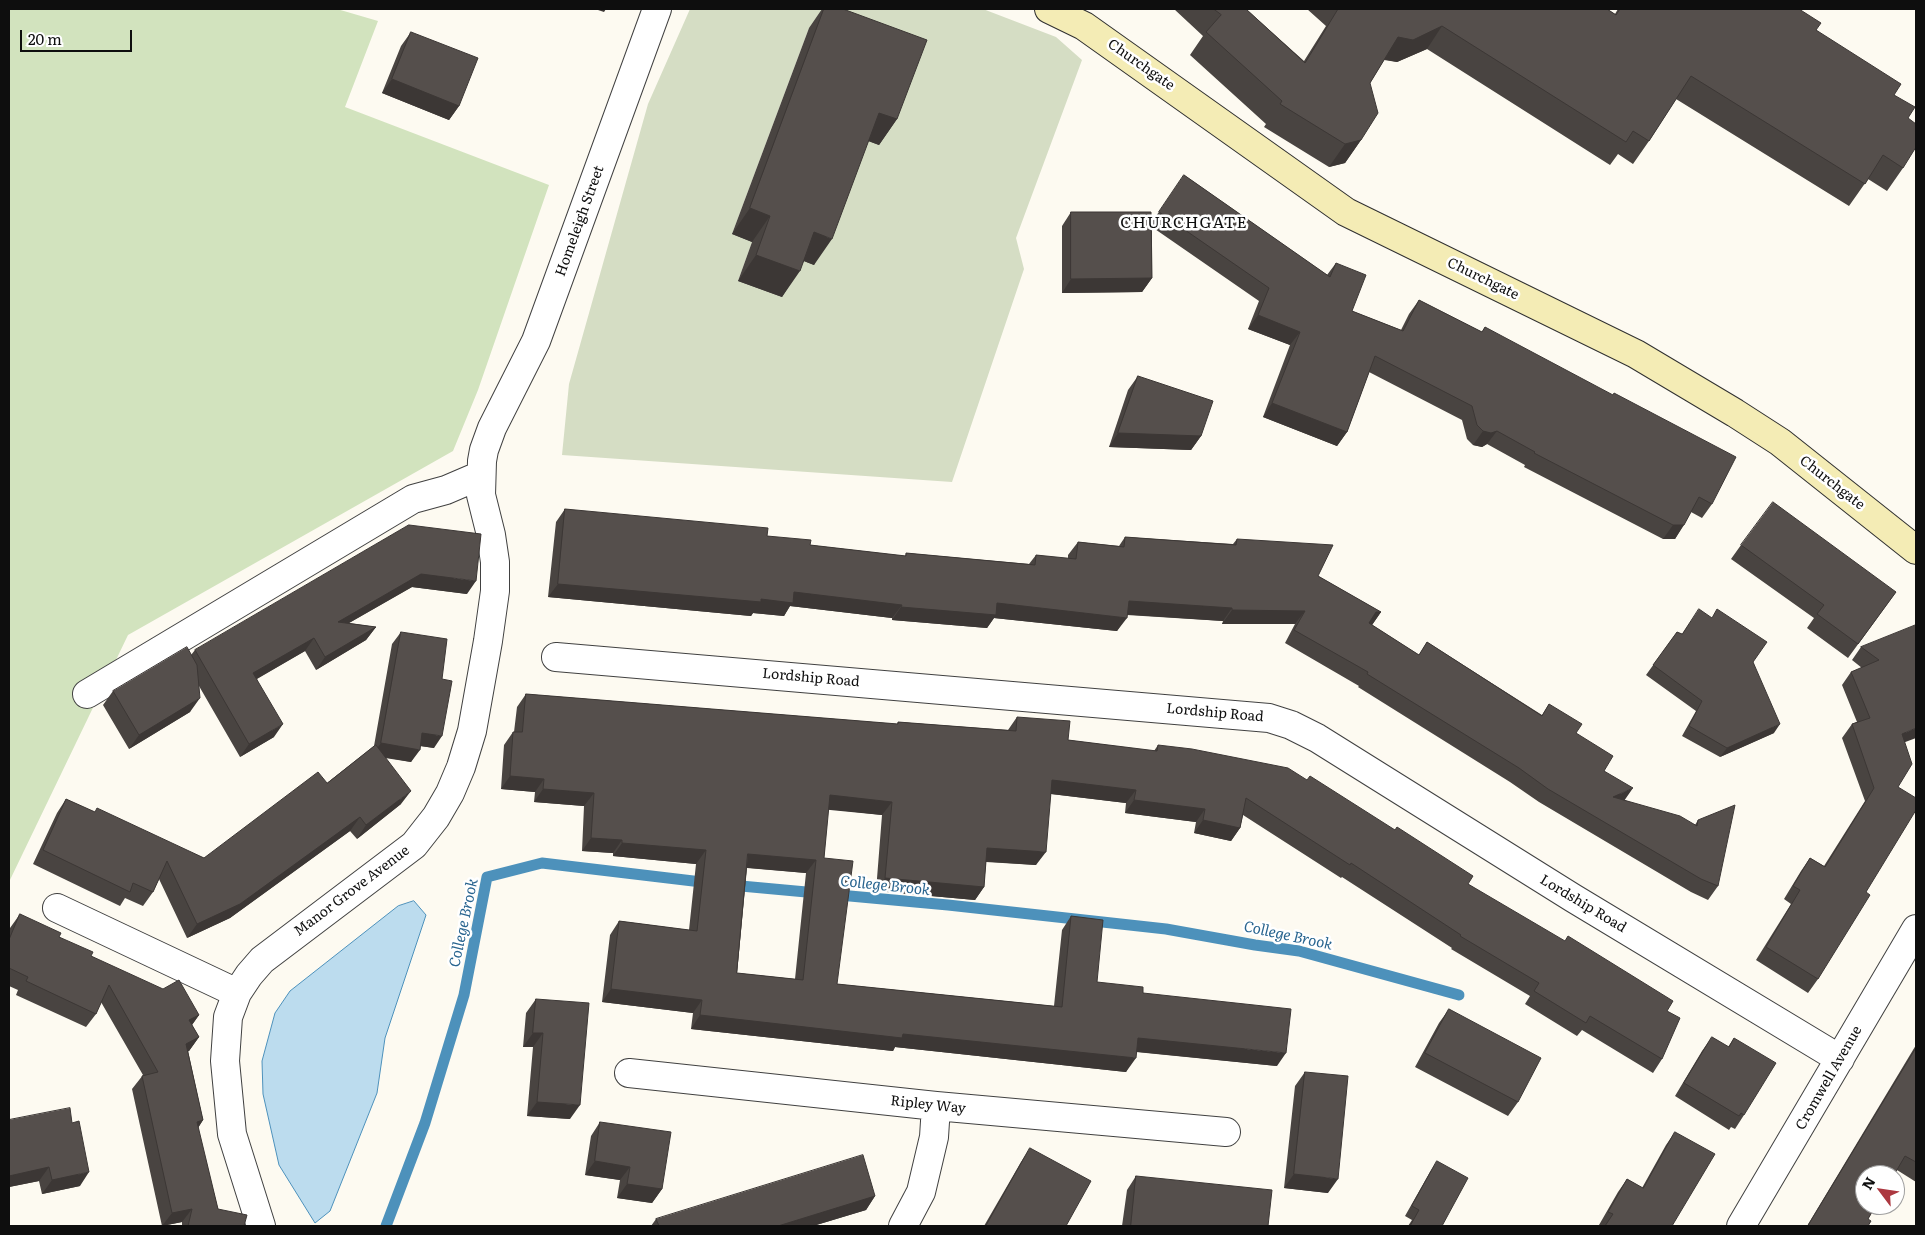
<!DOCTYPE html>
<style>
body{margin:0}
#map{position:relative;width:1925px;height:1235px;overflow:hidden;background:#fdfaf1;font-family:Literata,serif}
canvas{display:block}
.frame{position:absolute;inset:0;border:10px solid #0e0e0e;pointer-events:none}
.north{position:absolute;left:1855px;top:1165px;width:50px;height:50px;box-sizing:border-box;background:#fff;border:1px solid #9f9f9f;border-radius:50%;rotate:301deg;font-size:14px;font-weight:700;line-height:20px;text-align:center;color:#0e0e0e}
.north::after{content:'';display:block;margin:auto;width:18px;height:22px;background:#ac3840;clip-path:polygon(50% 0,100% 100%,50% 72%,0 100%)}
.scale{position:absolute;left:20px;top:30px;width:112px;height:22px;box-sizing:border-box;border:2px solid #0e0e0e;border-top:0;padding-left:6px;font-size:15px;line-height:18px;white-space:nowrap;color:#0e0e0e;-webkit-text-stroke:4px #fff;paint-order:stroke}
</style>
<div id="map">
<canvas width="1925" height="1235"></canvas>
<div class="frame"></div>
<div class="north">N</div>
<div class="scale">20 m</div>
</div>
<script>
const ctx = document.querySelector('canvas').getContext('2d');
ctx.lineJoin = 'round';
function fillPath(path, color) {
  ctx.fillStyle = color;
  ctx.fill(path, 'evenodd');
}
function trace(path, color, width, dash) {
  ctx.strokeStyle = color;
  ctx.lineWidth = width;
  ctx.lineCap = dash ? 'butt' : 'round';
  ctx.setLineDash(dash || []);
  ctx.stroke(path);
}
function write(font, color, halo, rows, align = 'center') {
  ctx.font = font + ' Literata,serif';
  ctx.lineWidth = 5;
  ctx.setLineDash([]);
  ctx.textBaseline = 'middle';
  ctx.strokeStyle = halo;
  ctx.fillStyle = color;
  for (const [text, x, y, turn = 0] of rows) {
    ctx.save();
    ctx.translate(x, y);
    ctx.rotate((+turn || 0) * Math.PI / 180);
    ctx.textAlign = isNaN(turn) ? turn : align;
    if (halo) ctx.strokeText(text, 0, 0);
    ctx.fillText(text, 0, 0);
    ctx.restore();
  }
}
const green = new Path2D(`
 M9,9H337L378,21L345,107L549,185L478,390L453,451L128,635L9,882Z`);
const cemetery = new Path2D(`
 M690,9H983L1056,37L1082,60L1016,238L1024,269L952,482L562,455L569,384L648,104ZM809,28L782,297L738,281L752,242L732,234Z`);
const water = new Path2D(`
 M414,901L426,915L385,1038L377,1093L330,1211L315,1223L279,1165L263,1094L262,1061L275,1013L290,991L398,906Z`);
const stream = new Path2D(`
 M730,885L948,905L1166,929L1255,945L1299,951L1459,995
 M386,1226L425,1123L464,995L487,877L542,863L710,883`);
const street = new Path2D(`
 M556,657L1269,718L1291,725L1317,738L1573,898L1840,1059
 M87,694L413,499L446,490L481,475
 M57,908L237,993
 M629,1073L936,1106L1226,1132
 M261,1226L232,1134L225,1061L228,1017L237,993L249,975L262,960L414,845L436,817L450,793L461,767L472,731L488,641L495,591V562L491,535L481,495L482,461L484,450L492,428L536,341L657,9
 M903,1226L921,1192L934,1137L936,1106
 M1741,1226L1916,929`);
const secondary = new Path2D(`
 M1049,9L1084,26L1346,212L1636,354L1735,413L1780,442L1916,550`);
const wall = new Path2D(`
 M822,9H843L897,119L879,145L868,141L814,265L804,261L782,297L738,281L752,242L732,234L809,28Z
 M1174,9H1246L1304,61L1326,26L1307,9H1607L1615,14L1618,9H1799L1816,30L1894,95L1908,118L1903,168L1887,191L1868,179L1849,206L1676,99L1649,141L1633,164L1618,154L1610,165L1427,49L1397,62L1384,60L1370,83L1361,140L1345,163L1329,167L1264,127L1266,124L1190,55L1203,36Z
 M411,32L459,106L449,120L382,93L401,46Z
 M1184,175L1327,275L1336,263L1352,311L1401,330L1409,314L1419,300L1482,332L1485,327L1712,504L1702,518L1691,512L1675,539H1663L1524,467L1525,465L1487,444L1482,447L1473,445L1467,439L1462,420L1369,372L1347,432L1337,446L1263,417L1290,345L1248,329L1259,301L1152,227V278L1142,292L1062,293V226L1071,212L1152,222Z
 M1138,376L1201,436L1191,450L1109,447L1128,390Z
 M565,509L767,536L810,545L905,556L906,553L1029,564L1036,555L1068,559V555L1078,542L1119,546L1125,537L1233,544L1237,539L1318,576L1381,612L1372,625L1419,655L1427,642L1542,715L1549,704L1576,733L1604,771L1624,800L1695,825L1698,820L1718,886L1708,900L1691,892L1539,802L1510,782L1358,687L1359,686L1285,643L1295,624H1222L1223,621L1127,615L1117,631L994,618L987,628L892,620V618L790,606L784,616L753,613L751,616L548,597L556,522Z
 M409,525L467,594L412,587L349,623L376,627L366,640L316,670L305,651L257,679L274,737L240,757L199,686L190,712L129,749L103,705L113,691L191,655L195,650Z
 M1741,545L1896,592L1848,658L1807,628L1814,618L1731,559Z
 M1916,625L1904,742L1898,787L1866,892L1818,979L1808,993L1756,960L1791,904L1784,899L1801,871L1810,858L1824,866L1865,801L1842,738L1852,724L1857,722L1842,685L1851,672L1862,668L1852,660L1861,647Z
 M401,632L442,679L434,748L420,746L411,762L385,758L401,804L357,839L350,831L230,918L187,938L159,879L153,892L143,906L125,898L120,906L33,864L57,813L66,799L94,812L204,858L327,783L374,746L392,644Z
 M1677,632L1682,634L1753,662L1774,733L1720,757L1682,736L1696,711L1646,675Z
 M526,694L897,724L898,722L1008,730L1017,717L1068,740L1154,751L1158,745L1468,884L1667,1011L1662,1059L1653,1073L1582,1030L1577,1036L1525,1004L1530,996L1451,949L1452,948L1342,877L1341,878L1243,815L1240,828L1231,841L1194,833L1196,822L1125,813L1126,803L1051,794L1036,865L986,862L984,887L975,900L876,891L882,815L828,809L824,858L837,984L1054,1006L1062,930L1071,916L1097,982L1143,993L1277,1066L1136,1052L1126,1072L895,1047L893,1051L691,1029L693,1013L602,1002L610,935L619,921L689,930L696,864L613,856V853L582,851L584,806L534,802L535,792L501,789L504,745L513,732H514L517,707ZM747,868L806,873L795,979L737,973Z
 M20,914L59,937L91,956L199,1015L192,1025L199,1037L189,1051H188L203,1120L198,1128L218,1209L244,1226H182V1222L162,1226L132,1089L143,1075L101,1002L96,1014L86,1027L16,995L18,990L9,986V932L10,928Z
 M536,999L570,1119L527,1116L533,1047H523L526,1013Z
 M1449,1009L1518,1102L1508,1116L1415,1067L1439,1023Z
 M1712,1037L1728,1047L1734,1038L1744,1115L1735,1129L1731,1127L1729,1130L1675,1096L1702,1051Z
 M1916,1045V1182L1897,1170L1868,1219V1226H1807Z
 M1305,1072L1328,1193L1284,1188L1295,1086Z
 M9,1120L72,1123L80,1186L42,1194L39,1181L9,1187Z
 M600,1122L662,1189L652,1203L617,1198L620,1180L585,1175L591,1136Z
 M1675,1132L1672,1226H1602L1599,1225L1618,1192L1627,1179L1642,1188L1666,1145Z
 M1030,1148L1066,1226H984L1021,1162Z
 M1437,1161L1442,1226H1408L1412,1220L1405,1216L1430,1172Z
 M1136,1176L1268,1226H1122L1127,1190Z
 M875,1196L866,1210L813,1226H651L656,1219Z`);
const shadedWall = new Path2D(`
 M595,9H606L604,12Z
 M1442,26L1427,49L1397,62L1382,59L1398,37Z
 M392,79L459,106L449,120L382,93Z
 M879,113L897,119L879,145L861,138Z
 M1361,140L1345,163L1329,167L1345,144Z
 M750,208L770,216L752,242L732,234Z
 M814,232L832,239L814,265L796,258Z
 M756,255L800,271L782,297L738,281Z
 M1152,278L1142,292L1062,293L1071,279Z
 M1258,315L1300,332L1290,345L1248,329Z
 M1272,403L1347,432L1337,446L1263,417Z
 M1483,431H1497L1487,444L1482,447L1473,445Z
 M1118,433L1201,436L1191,450L1109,447Z
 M1673,525H1684L1675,539H1663Z
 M421,574L476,581L467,594L412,587L328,635L338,622Z
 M558,584L761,599L794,592L902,605L892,618L790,606L784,616L753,613L751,616L548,597Z
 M1129,601L1232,608L1223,621L1119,614Z
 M997,603L1127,618L1117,631L994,618L987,628L892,620L901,607Z
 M1232,610L1305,611L1295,624H1222Z
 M1376,612H1381L1372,625H1366Z
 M376,627L366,640L316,670L325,657Z
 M314,638L305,651L244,686L253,673Z
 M200,698L190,712L129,749L139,735Z
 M283,724L274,737L240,757L249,744Z
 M1780,724L1774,733L1720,757L1727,748Z
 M1916,728V738L1892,747L1902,734Z
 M422,733L442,736L434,748L414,745Z
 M381,743L420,750L411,762L372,755Z
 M510,776L544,779L535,792L501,789Z
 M1052,780L1136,790L1126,803L1043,793Z
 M1633,788L1624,801L1613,797Z
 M543,789L594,793L584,806L534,802Z
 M411,791L401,804L357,839L366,825Z
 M830,795L892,802L882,815L820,809Z
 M1134,800L1205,809L1196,822L1125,813Z
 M360,817L350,831L230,918L187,938L197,924Z
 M1203,820L1240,828L1231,841L1194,833Z
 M591,838L622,840L613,853L582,851Z
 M622,843L706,850L696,864L613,856Z
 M987,848L1046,852L1036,865L978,861Z
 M748,854L816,860L806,873L739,867Z
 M885,878L984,887L975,900L876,891Z
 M611,989L702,1000L693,1013L602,1002Z
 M199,1015L189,1029V1020Z
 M700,1015L903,1034L1136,1058L1126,1072L895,1047L893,1051L691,1029Z
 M533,1033H543L533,1047H523Z
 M199,1037L189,1051L176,1058L186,1044Z
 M1138,1038L1286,1053L1277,1066L1129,1051Z
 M537,1102L580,1105L570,1119L527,1116Z
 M203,1120L194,1134L197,1122Z
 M595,1161L630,1167L620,1180L585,1175Z
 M49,1167L39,1181L9,1187V1176Z
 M89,1172L80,1186L42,1194L52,1180Z
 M1294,1174L1338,1179L1328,1193L1284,1188Z
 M627,1184L662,1189L652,1203L617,1198Z
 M875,1196L866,1210L813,1226H778Z
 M192,1209L182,1222L162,1226L172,1213Z`);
const building = new Path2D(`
 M824,9H843L927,40L897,119L879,113L832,239L814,232L800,271L756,255L770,216L750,208Z
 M1214,9H1246L1305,63L1338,9H1607L1616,15L1620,9H1799L1821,23L1816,30L1901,84L1894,95L1915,107L1908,118L1916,124V147L1903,168L1883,155L1865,184L1691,76L1649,141L1633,131L1626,142L1442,26L1413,40L1398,37L1370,83L1378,113L1361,140L1345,144L1280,104L1282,101L1206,32L1221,15Z
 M411,32L478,58L459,106L392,79Z
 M1184,175L1330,277L1336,263L1366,275L1352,311L1403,331L1419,300L1482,332L1485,327L1613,395L1614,393L1736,457L1712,504L1699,497L1684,525H1673L1534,453L1535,452L1497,431L1491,433L1483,431L1477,425L1472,406L1375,356L1347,432L1272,403L1300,332L1258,315L1269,288L1159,212Z
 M1071,212H1151L1152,278L1071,279Z
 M1138,376L1213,401L1201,436L1118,433Z
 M1773,502L1896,592L1858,644L1817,614L1824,605L1741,545Z
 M565,509L768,528L767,536L811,540L810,545L906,556V553L1035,565L1036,555L1076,559L1078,542L1124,547L1125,537L1236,545L1237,539L1333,545L1318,576L1381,612H1376L1369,623L1419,655L1427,642L1542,716L1549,704L1582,724L1576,733L1613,756L1604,771L1633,788L1613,797L1680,816L1697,826L1698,820L1735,805L1718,886L1701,879L1548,789L1519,768L1367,674L1368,672L1294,630L1305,611L1232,610V608L1129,601L1127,618L997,603L996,615L901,607L902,605L794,592L793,603L761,599V602L558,584Z
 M409,525L481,534L476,581L421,574L338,622L376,627L325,657L314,638L253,673L283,724L249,744L195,650Z
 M1699,609L1712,618L1717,609L1767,642L1753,662L1780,724L1727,748L1689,726L1702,701L1653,665L1677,632L1682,634Z
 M1916,625V728L1902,734L1912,764L1898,787L1916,798V810L1866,892L1870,895L1818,979L1766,947L1800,890L1793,886L1810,858L1825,867L1874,788L1852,724L1870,718L1851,672L1879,660L1861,647Z
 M401,632L447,639L442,679L452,681L442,736L422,733L420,750L381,743Z
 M187,647L197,665L200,698L139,735L113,691Z
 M526,694L898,724V722L1016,731L1017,717L1070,721L1068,740L1157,751L1158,745L1192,749L1288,768L1307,780L1310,776L1395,830L1397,827L1473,876L1468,884L1565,941L1568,936L1673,1001L1667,1011L1680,1018L1662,1059L1590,1016L1586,1023L1534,991L1539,983L1460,936L1461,935L1351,863L1350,865L1246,798L1240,828L1203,820L1205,809L1134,800L1136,790L1052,780L1046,852L987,848L984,887L885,878L892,802L830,795L824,858L853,861L837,984L1062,1007L1071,916L1103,920L1097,982L1143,987V993L1291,1009L1286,1053L1138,1038L1136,1058L903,1034L902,1038L700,1015L702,1000L611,989L619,921L697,931L706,850L622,843V840L591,838L594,793L543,789L544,779L510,776L513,732H522ZM748,854L816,860L803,980L737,973Z
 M376,745L411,791L366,825L360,817L240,904L197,924L167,861L153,892L133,883L130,892L43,850L66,799L95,812L97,808L204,858L318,772L327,783Z
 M20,914L61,933L59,937L93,952L91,956L163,989L179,980L199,1015L189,1020L199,1037L186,1044L203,1120L197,1122L218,1209L247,1215L244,1226H188L192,1209L172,1213L142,1076L158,1072L109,985L96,1014L26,981L28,977L9,968V940Z
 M536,999L589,1003L580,1105L537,1102L543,1033H533Z
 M1449,1009L1541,1058L1518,1102L1425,1053Z
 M1712,1037L1729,1047L1734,1038L1776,1063L1744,1115L1741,1113L1739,1116L1684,1083Z
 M1916,1048V1162L1905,1156L1894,1175H1865V1205H1876L1868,1219L1871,1221L1868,1226H1808Z
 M1305,1072L1348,1076L1338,1179L1294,1174Z
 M70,1108L72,1123L79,1121L89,1172L52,1180L49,1167L9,1176V1120Z
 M600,1122L671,1132L662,1189L627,1184L630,1167L595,1161Z
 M1675,1132L1715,1154L1672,1226H1605L1613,1214L1608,1212L1627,1179L1643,1188Z
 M1030,1148L1091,1181L1066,1226H986Z
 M863,1155L875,1196L778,1226H659L656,1219Z
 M1437,1161L1468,1178L1442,1226H1410L1419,1210L1412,1206Z
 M1136,1176L1272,1190L1268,1226H1131Z`);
const streetNames = [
 ["Churchgate",1141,65,35],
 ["Homeleigh Street",580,221,-70],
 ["Churchgate",1483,279,26],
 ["Churchgate",1832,483,38],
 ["Lordship Road",811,678,5],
 ["Lordship Road",1215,713,5],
 ["Manor Grove Avenue",352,891,-37],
 ["Lordship Road",1583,904,31],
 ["Cromwell Avenue",1829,1078,-60],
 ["Ripley Way",928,1105,6]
];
const waterNames = [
 ["College Brook",885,886,6],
 ["College Brook",464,923,-78],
 ["College Brook",1288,936,12]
];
const quarterNames = [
 ["CHURCHGATE",1184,223]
];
fillPath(green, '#d2e3be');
fillPath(cemetery, '#d5ddc4');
fillPath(water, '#bcdcee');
trace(water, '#4d91bb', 1);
trace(stream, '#4d91bb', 11);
trace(street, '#414141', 30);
trace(secondary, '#303030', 30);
trace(street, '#fff', 28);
trace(secondary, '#f4ecb5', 28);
fillPath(wall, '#494441');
fillPath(shadedWall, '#3c3735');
fillPath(building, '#554f4c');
trace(building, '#3c3735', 1);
write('14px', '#0e0e0e', '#fff', streetNames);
write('italic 15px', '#28648f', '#fff', waterNames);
ctx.letterSpacing = '1px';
write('16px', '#0e0e0e', '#fff', quarterNames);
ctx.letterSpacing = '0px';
</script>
